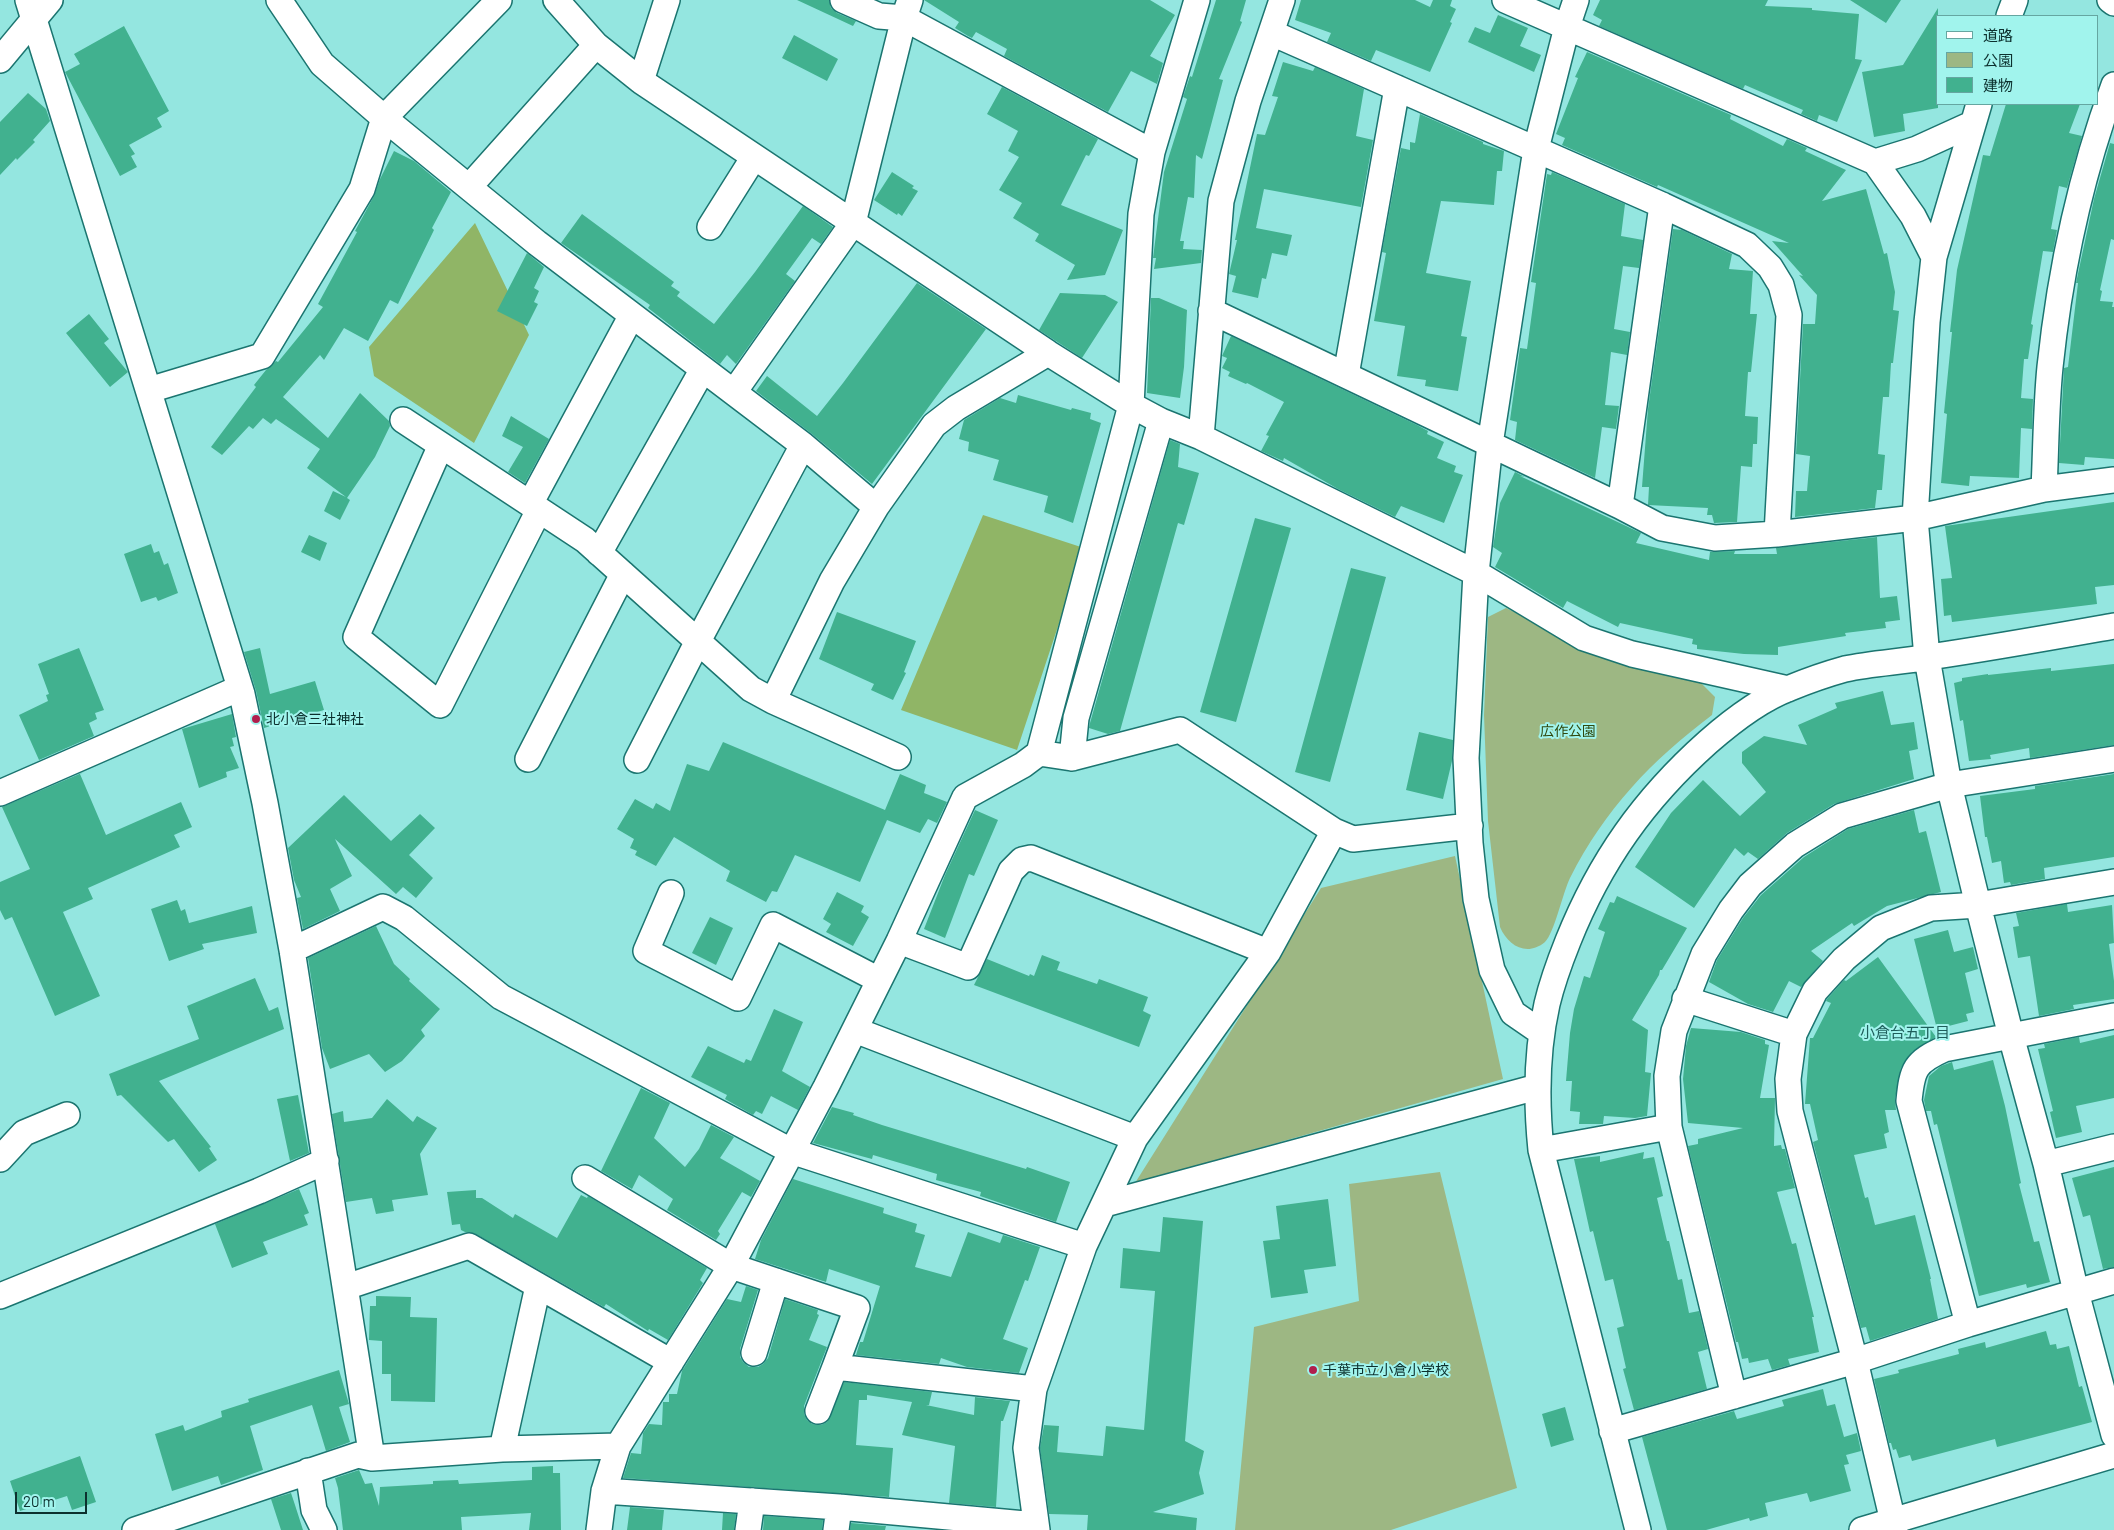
<!DOCTYPE html>
<meta charset="utf-8">
<style>
body{margin:0}
#map{position:relative;width:2114px;height:1530px;overflow:hidden;background:#94e6e0;font-family:Barlow,"Noto Sans JP",sans-serif}
canvas{display:block}
.legend{position:absolute;left:1936px;top:15px;width:162px;height:90px;box-sizing:border-box;background:#a1f4ed;border:1px solid #65a6a1;margin:0;padding:6px 9px;list-style:none;font-size:15px;color:#0c302e}
.legend li{display:flex;align-items:center;gap:10px;height:25px}
.legend b{width:25px;border:1px solid #65a6a1}
.scale{position:absolute;left:15px;top:1492px;width:72px;height:22px;box-sizing:border-box;border:2px solid #0c302e;border-top:0;padding-left:6px;font-size:15px;line-height:18px;white-space:nowrap;color:#0c302e;-webkit-text-stroke:4px #a1f4ed;paint-order:stroke}
</style>
<div id="map">
<canvas width="2114" height="1530"></canvas>
<ul class="legend">
<li><b style="height:6px;background:#fff"></b>道路</li>
<li><b style="height:14px;background:#9db783"></b>公園</li>
<li><b style="height:14px;background:#41b18f"></b>建物</li>
</ul>
<div class="scale">20 m</div>
</div>
<script>
const ctx = document.querySelector('canvas').getContext('2d');
ctx.lineJoin = 'round';
function fillPath(path, color) {
  ctx.fillStyle = color;
  ctx.fill(path, 'evenodd');
}
function trace(path, color, width, dash) {
  ctx.strokeStyle = color;
  ctx.lineWidth = width;
  ctx.lineCap = dash ? 'butt' : 'round';
  ctx.setLineDash(dash || []);
  ctx.stroke(path);
}
function write(font, color, halo, rows, align = 'center') {
  ctx.font = font + ' Barlow,"Noto Sans JP",sans-serif';
  ctx.lineWidth = 4;
  ctx.setLineDash([]);
  ctx.textBaseline = 'middle';
  ctx.strokeStyle = halo;
  ctx.fillStyle = color;
  for (const [text, x, y, turn = 0] of rows) {
    ctx.save();
    ctx.translate(x, y);
    ctx.rotate((+turn || 0) * Math.PI / 180);
    ctx.textAlign = isNaN(turn) ? turn : align;
    if (halo) ctx.strokeText(text, 0, 0);
    ctx.fillText(text, 0, 0);
    ctx.restore();
  }
}
const green = new Path2D(`
 M1506,608L1591,649L1699,681L1715,697L1712,715C1651,761 1605,809 1570,878C1563,892 1554,934 1545,942C1527,957 1508,946 1500,927L1488,821L1484,715L1488,617Z
 M1455,856L1503,1079L1135,1183L1321,888Z
 M1440,1172L1517,1488L1391,1530H1235L1254,1327L1359,1301L1349,1184Z`);
const forest = new Path2D(`
 M475,223L529,335L474,443L374,376L369,347Z
 M983,515L1084,548L1017,750L901,710Z`);
const building = new Path2D(`
 M797,0H829L831,8L837,13L856,21L853,26Z
 M924,0H1150L1175,15L1150,56L1163,63L1157,84L1131,71L1108,112L1004,56L1007,49L976,32L972,38L968,36L955,28L959,22Z
 M1216,0H1246L1240,21L1242,22L1219,79L1223,80L1202,159L1196,155L1194,198L1188,197L1180,241H1184L1183,249L1202,250L1201,263L1154,269L1156,258H1153L1164,172L1187,99L1183,97L1190,76L1192,77Z
 M1301,0H1415L1430,7L1433,0H1452L1450,6L1456,9L1450,22L1452,23L1430,72L1376,50L1371,61L1327,42L1331,33L1295,20Z
 M1600,0H1768L1765,6L1812,8V10L1859,14L1855,59L1862,60L1837,122L1819,115L1817,121L1801,114L1803,110L1745,85L1743,89L1599,26L1602,20L1593,15Z
 M1850,0H1901L1886,23Z
 M1938,8V108L1903,114L1905,131L1874,137L1862,72L1903,65Z
 M1498,15L1528,28L1520,46L1541,55L1534,72L1468,42L1475,27L1490,33Z
 M124,26L169,111L157,118L162,127L129,145L135,154L131,156L137,167L120,176L65,72L80,64L74,54Z
 M794,35L838,59L827,81L782,58Z
 M1587,52L1731,115L1730,119L1783,146L1787,139L1807,148L1805,151L1846,170L1822,201L1866,189L1884,254L1887,253L1895,292L1893,310L1899,311L1893,363H1891L1889,397H1883L1878,454L1885,455L1882,490H1877L1875,508L1795,517L1796,491H1807L1810,456L1796,454L1803,324H1815L1817,295L1799,275L1803,276L1772,241L1789,243L1658,185L1657,187L1562,145L1565,138L1556,134L1578,78L1575,77Z
 M1283,62L1313,71L1315,67L1364,89L1356,136L1373,140L1361,207L1264,189L1256,228L1292,235L1287,256L1272,253L1266,279L1262,278L1258,298L1232,292L1236,276L1229,274L1237,240H1235L1257,134L1265,135L1278,97L1272,96Z
 M1002,87L1098,139L1089,156L1086,155L1061,205L1123,230L1105,275L1067,280L1075,265L1035,241L1039,234L1013,218L1022,203L999,190L1019,157L1008,151L1018,131L987,114Z
 M28,93L46,109L50,121L33,140L35,142L17,160L16,158L0,175V122Z
 M2006,104H2080L2069,133L2082,136L2067,188L2059,186L2051,229L2057,230L2053,252L2043,251L2031,324L2033,325L2028,359H2024L2021,398L2033,399L2032,429L2021,428L2019,478L1970,476L1969,486L1941,483L1947,414L1944,413L1952,332H1950L1957,270L1983,155L1990,156Z
 M1420,114L1483,142V144L1504,151L1502,171H1497L1494,205L1441,201L1426,273L1471,281L1461,336L1467,337L1458,391L1425,386L1426,380L1397,376L1405,326L1374,321L1386,253L1382,252L1401,148L1410,150V142L1415,143Z
 M2110,143L2114,144V240L2111,239L2100,290L2102,291L2100,301L2113,302L2112,307H2114V459L2085,457L2084,465L2059,463L2064,368L2068,367L2078,283H2076L2094,199Z
 M394,151L414,161L451,192L432,228L434,230L398,304L390,300L368,341L344,328L324,360L320,355L283,397L328,438L360,393L389,421L390,426L375,457L347,498L350,500L340,520L324,511L333,491L346,497L307,468L320,449L276,419L271,424L263,418L253,429L249,426L222,455L211,447L256,387L254,385L266,370L276,361L278,362L323,307L318,304L357,232L355,231L374,196L380,179Z
 M892,172L914,186L912,188L918,191L902,216L898,213L897,215L874,200Z
 M1552,172L1625,204L1621,236L1643,240L1639,268L1623,266L1614,329L1630,332L1627,355L1611,352L1605,405L1619,406L1616,429L1602,427L1595,478L1515,440L1517,422L1510,420L1520,348L1527,349L1536,283L1531,282L1547,174L1551,175Z
 M803,206L833,227L821,244L812,238L786,274L795,281L736,364L727,355L720,364L648,308L650,305L561,243L582,214L674,282L671,286L680,292L677,296L714,324L755,272Z
 M1673,229L1682,230L1732,254L1729,269L1753,271L1750,314H1757L1751,372H1748L1745,416L1758,417L1757,444H1753L1752,467L1741,466L1737,522L1714,523L1712,515H1707L1708,508L1648,505L1649,487H1642L1648,409Z
 M527,253L544,267L534,288L539,291L534,302L538,304L527,326L497,311Z
 M917,283L986,329L872,484L812,434L756,391L767,376L817,416L843,383Z
 M1060,293L1105,295L1118,302L1082,358L1039,330Z
 M1151,298H1159L1187,310L1184,367L1180,398L1147,393Z
 M89,314L109,339L104,343L128,372L110,387L66,333Z
 M1231,336L1417,425L1428,431L1427,434L1444,442L1437,458L1456,466L1454,472L1463,475L1444,523L1401,506L1395,517L1338,489L1284,458L1283,461L1261,451L1269,436L1266,435L1284,402L1247,383L1246,384L1228,376L1230,372L1222,368L1227,358L1222,356Z
 M1018,395L1071,410L1072,408L1091,413L1090,419L1101,423L1073,523L1044,512L1048,496L993,480L999,460L968,451L969,442L959,439L964,420L1000,398L1016,403Z
 M511,416L549,439L525,483L508,472L523,447L502,436Z
 M1170,440L1180,444L1178,467L1199,473L1184,525L1178,523L1120,731L1108,734L1089,728L1090,723Z
 M1515,472L1525,477L1520,476L1641,533L1636,543L1709,560L1710,552L1735,551L1734,554H1777L1776,548L1877,537L1880,598L1897,596L1900,620L1885,622L1886,628L1845,633L1846,636L1778,647V655L1744,654L1697,649V645L1692,644L1693,639L1620,623L1618,627L1567,601L1563,608L1495,567L1502,553L1493,547L1500,503Z
 M2114,502V585L2095,587L2097,604L1952,622L1951,615L1944,616L1941,579L1952,578L1945,526Z
 M1255,518L1291,528L1236,722L1200,712Z
 M309,535L327,543L320,561L301,552Z
 M151,544L154,553L159,551L164,565L168,563L178,593L158,601L156,597L141,602L124,554Z
 M1351,568L1386,577L1330,782L1295,772Z
 M837,612L916,641L904,672L906,673L893,700L871,690L874,684L819,659Z
 M79,648L104,710L95,713L97,719L89,723L94,736L39,760L19,715L48,701L46,695L49,694L38,664Z
 M260,648L270,694L315,681L324,710L264,728L256,691L244,652Z
 M2114,664V745L2030,758L2029,748L1990,755L1991,759L1969,761L1963,720L1960,721L1954,683L1962,681V678L1988,674V675L2051,668V671Z
 M1883,691L1891,725L1914,722L1918,749L1909,751L1914,779L1834,804L1787,833L1758,859L1748,852L1744,856L1735,848L1694,908L1635,867L1671,813L1703,780L1740,816L1766,792L1742,763V752L1764,736L1807,745L1798,725L1837,708L1835,703Z
 M232,714L236,737L232,738L234,746L230,747L239,768L226,772L227,777L199,788L182,729Z
 M1419,732L1453,740L1452,761L1443,799L1406,790Z
 M723,742L885,810L900,774L926,785L924,793L947,802L937,823L928,819L920,833L887,820L860,882L795,855L777,892L772,891L766,902L726,881L730,871L674,837L656,866L635,855L637,851L630,848L634,839L617,829L635,799L653,809L656,803L670,811L687,764L709,771Z
 M84,772L80,774L106,835L181,802L192,827L174,835L180,847L88,888L93,899L63,912L100,996L55,1016L12,917L5,920L0,910V882L30,869L2,807Z
 M2114,774V857L2044,868L2045,879L2011,885L2010,882L2004,883L2001,861L1992,863L1987,837H1985L1980,796L2035,789V786Z
 M344,795L391,841L420,814L435,828L409,855L433,878L416,898L403,887L396,894L335,839L352,876L330,889L340,911L303,929L297,898L301,897L294,880L288,848Z
 M975,810L998,820L974,876L969,874L945,938L924,929L945,875Z
 M1914,810L1919,833L1926,831L1941,892L1887,906L1854,926L1852,923L1811,951L1823,961L1801,987L1789,981L1773,1012L1748,1004L1709,982L1717,960L1743,918L1761,895L1804,857L1848,829Z
 M837,892L864,906L861,912L869,917L853,946L826,932L831,924L823,919Z
 M1617,896L1687,928L1662,970H1660L1659,975L1632,1020L1648,1030L1645,1072L1651,1073L1647,1116L1635,1118L1604,1116L1603,1124H1579L1580,1112L1570,1111L1572,1081H1566L1570,1033L1574,1009L1584,976L1590,978L1605,932L1598,929L1610,902L1614,903Z
 M177,900L181,911L185,909L189,923L252,906L257,933L202,944L204,949L169,961L151,909Z
 M2067,904L2068,912L2112,905L2114,943L2109,944L2114,981V999L2073,1005L2074,1009L2039,1016L2030,956L2018,958L2013,927L2019,926L2016,913Z
 M710,917L733,928L716,965L692,953Z
 M376,926L394,964L410,979L409,981L440,1009L421,1030L425,1036L402,1061L385,1072L369,1054L330,1069L322,1048L308,958Z
 M1948,930L1954,952L1973,947L1978,969L1965,973L1974,1012L1966,1014L1968,1021L1937,1029L1914,939Z
 M1042,955L1060,962L1057,970L1097,984L1099,979L1148,997L1143,1011L1151,1015L1139,1047L974,985L987,959L1029,976L1030,974L1034,976Z
 M1878,957L1936,1037L1912,1052L1901,1068L1895,1099L1896,1110H1885L1889,1132L1884,1134L1887,1148L1854,1155L1865,1198L1868,1197L1875,1225L1915,1215L1931,1279H1930L1938,1319L1870,1341L1866,1327L1861,1328L1813,1142L1818,1140L1810,1104H1805L1810,1038H1813L1831,1003L1826,1001L1827,999L1844,980L1846,981Z
 M255,978L269,1011L278,1007L284,1029L159,1081L211,1147L209,1148L217,1160L199,1172L174,1139L168,1142L121,1095L117,1096L109,1074L199,1039L187,1006Z
 M774,1009L803,1022L782,1071L810,1087L798,1110L771,1096L762,1114L756,1111L753,1115L725,1099L727,1095L691,1077L708,1046L744,1063L746,1059L751,1061Z
 M1691,1028L1741,1032L1765,1040V1044L1769,1045L1760,1098H1775L1774,1146L1781,1145L1782,1149H1785L1795,1188L1777,1192L1792,1244L1796,1243L1814,1317H1812L1819,1352L1788,1359L1790,1365L1772,1370L1768,1359L1749,1363L1748,1358L1742,1359L1738,1342H1736L1688,1146L1698,1144V1139L1743,1128L1688,1123L1683,1079L1686,1046Z
 M2114,1035V1098L2076,1106L2082,1132L2056,1138L2050,1112L2053,1111L2038,1049L2045,1048L2044,1044L2079,1037L2080,1043Z
 M1993,1060L2005,1106L2021,1183L2019,1184L2034,1242L2039,1241L2050,1282L2027,1288L2026,1284L1979,1296L1937,1124L1934,1125L1931,1111H1926L1924,1100L1929,1076L1941,1066L1952,1062L1954,1070Z
 M641,1088L670,1103L654,1138L685,1167L699,1149L711,1125L734,1137L720,1158L760,1181L751,1197L742,1192L718,1231L720,1234L716,1240L667,1210L673,1199L639,1175L632,1189L601,1171Z
 M298,1095L309,1153L290,1161L277,1099Z
 M387,1099L413,1122L417,1116L437,1128L420,1154L428,1195L392,1200L394,1211L376,1214L372,1198L346,1202L332,1114L343,1111L344,1122L372,1118Z
 M832,1107L854,1113L853,1115L882,1125L1026,1169L1027,1167L1070,1182L1056,1222L980,1196L981,1192L936,1180L937,1174L873,1155L872,1159L813,1143Z
 M1644,1152L1643,1159L1654,1157L1663,1196L1657,1198L1667,1241H1669L1678,1280L1682,1279L1689,1313L1699,1311L1708,1349L1698,1352L1707,1389L1634,1410L1623,1369L1626,1368L1617,1328L1624,1326L1613,1279L1605,1281L1593,1231L1590,1232L1574,1159L1600,1156V1162Z
 M2114,1167V1267L2103,1269L2090,1215L2083,1217L2072,1178Z
 M793,1179L884,1208L883,1213L917,1224L915,1232L925,1235L915,1267L951,1277L968,1232L1000,1243L1003,1235L1040,1247L1028,1281L1025,1280L1003,1339L1028,1348L1019,1373L967,1367L941,1358L939,1364L856,1355L860,1342H863L880,1286L829,1269L826,1282L755,1259L761,1240Z
 M299,1189L309,1213L304,1215L308,1225L263,1242L268,1254L232,1268L215,1224Z
 M476,1190V1198H482L513,1218L515,1214L557,1238L581,1195L587,1198L588,1196L707,1268L700,1280L703,1283L668,1340L649,1329L648,1331L606,1304L604,1307L476,1234L465,1232L461,1230L460,1224L452,1225L447,1192Z
 M1328,1199L1336,1266L1304,1270L1308,1293L1271,1298L1263,1241L1280,1239L1276,1206Z
 M1163,1217L1203,1221L1185,1441L1204,1451L1199,1473L1204,1494L1153,1512L1197,1518L1196,1530H1087L1088,1515L1049,1514L1040,1448L1044,1425L1059,1426L1057,1452L1103,1456L1106,1426L1144,1430L1155,1291L1120,1288L1123,1248L1160,1252Z
 M746,1286L758,1290L740,1349V1357L743,1362L749,1367H758L763,1364L768,1358L785,1299L818,1310L817,1314L819,1315L809,1340L827,1347L804,1406V1414L807,1420L812,1424L821,1425L827,1422L844,1382L932,1392L929,1405H926L974,1415L975,1397L1010,1401L1003,1421H1001L996,1507L949,1503L955,1446L902,1435L912,1402L867,1395V1400H859L856,1445L893,1448L889,1497L623,1478L631,1453L641,1454L643,1433L649,1424L662,1425L663,1402H669V1394H677L682,1371L727,1299L741,1302Z
 M376,1296L411,1297L410,1317L437,1318L435,1402L391,1401V1374H382V1341L369,1340L370,1306H376Z
 M2046,1331L2050,1345L2056,1344L2057,1349L2069,1346L2079,1387L2082,1386L2092,1422L1997,1447L1995,1439L1912,1461L1910,1455L1899,1458L1896,1449L1893,1450L1891,1443H1889L1874,1379L1899,1373L1898,1370L1959,1354L1958,1349L1985,1342L1986,1348Z
 M339,1370L349,1404L339,1407L350,1442L326,1451L312,1405L250,1426L263,1470L221,1485L218,1476L172,1491L155,1434L183,1425L185,1431L222,1417L221,1411L249,1402L248,1399Z
 M1823,1389L1827,1406L1835,1404L1844,1437L1857,1433L1861,1451L1846,1455L1849,1464L1844,1465L1851,1491L1810,1502L1807,1493L1765,1503L1768,1516L1750,1521L1749,1518L1706,1530H1667L1642,1437L1734,1411L1737,1419L1784,1406L1782,1400Z
 M1565,1407L1574,1440L1551,1447L1542,1414Z
 M80,1456L96,1502L72,1510L67,1496L20,1511L10,1481Z
 M553,1466V1473H560L561,1530H529L531,1513L461,1517L462,1530H343L338,1488L335,1478L359,1470L365,1484L372,1483L379,1506L380,1487L433,1484V1481L458,1480L459,1484L532,1480V1467Z
 M291,1493L295,1505L303,1530H281L271,1499Z
 M630,1507L664,1510L662,1530H627Z
 M723,1513L736,1514L734,1530H722Z
 M764,1516L823,1520L822,1530H763Z
 M851,1523L886,1526L885,1530H850Z`);
const minor = new Path2D(`
 M28,0L242,694L265,803L292,950L372,1458
 M279,0L322,64L384,118L537,243L803,445L876,507
 M556,0L596,45L641,81L1048,353L1131,405L1161,421L1201,437L1476,573L1584,638L1632,654L1788,689
 M843,0L879,16L904,18L1152,152
 M1505,0L1875,162L1913,216L1934,257
 M2110,0L2114,3
 M2009,16L2015,0
 M1272,33L1662,205L1747,245L1770,267L1781,285L1789,315L1777,534
 M0,60L50,0
 M641,81L667,0
 M1979,104L1934,257L1927,322L1915,518L1927,658L1949,785L1978,905L2011,1036L2046,1164L2076,1292L2114,1435
 M1875,162L1917,149L1972,124
 M469,187L596,45
 M710,227L754,157
 M1211,311L1620,506L1662,528L1715,538L1777,534L1915,518L2044,489L2114,480
 M1346,375L1397,88
 M149,390L262,356L362,189L384,118L499,0
 M734,392L853,223L904,18L910,0
 M403,420L585,540L751,689L773,701L832,581L876,507L934,425L956,408L1048,353
 M1201,437L1221,201L1248,101L1282,0
 M441,445L356,637L440,705L539,510
 M2044,489C2046,448 2046,407 2050,367C2060,272 2081,174 2114,85
 M530,504L632,315
 M1620,506L1662,205
 M599,553L703,369
 M773,701L898,757
 M1039,753L1131,405L1141,214L1152,152L1197,0
 M1072,758L1076,718L1161,421
 M528,759L623,574
 M637,760L698,641L803,445
 M0,793L240,688
 M671,893L646,951L738,998L773,925L879,980
 M899,941L968,967L1011,871L1022,860L1031,858L1268,952
 M292,950L383,907L404,918L501,997L791,1151L1084,1246
 M1685,999L1794,1034
 M855,1030L1135,1138
 M1542,1033L1513,1013L1492,970L1476,899L1470,843L1466,758L1476,573L1490,444L1536,149L1567,27L1576,0
 M1541,1150L1669,1127
 M0,1159L24,1133L67,1115
 M2046,1164L2114,1147
 M585,1178L731,1266L857,1308L835,1367L1034,1389
 M1105,1204L1537,1087
 M346,1287L469,1246L671,1362
 M0,1296L259,1191L326,1161
 M1968,1324L1909,1101C1912,1069 1915,1062 1944,1049L2114,1016
 M754,1353L776,1281
 M1734,1396L1669,1127L1667,1076L1674,1031L1704,954L1731,910L1750,885L1795,845L1842,816L1949,785L2114,759
 M818,1411L835,1367
 M1612,1431L1855,1361L1968,1324L2114,1281
 M502,1449L538,1286
 M308,1471L314,1510L324,1530
 M604,1491L839,1507L1036,1525
 M135,1530L358,1455L372,1458L502,1449L618,1446
 M599,1530L604,1491L618,1446L731,1266L826,1087L899,941L965,797L1023,765L1039,753L1072,758L1180,730L1334,831L1353,839L1470,826
 M748,1530L752,1501
 M836,1530L839,1507
 M1037,1530L1026,1448L1034,1389L1084,1246L1135,1138L1268,952L1334,831
 M1638,1530L1541,1150C1536,1101 1536,1053 1547,1004C1552,983 1560,961 1568,941C1600,861 1644,799 1708,742C1732,721 1760,699 1790,688C1807,681 1827,674 1845,669C1872,663 1901,662 1929,657C1991,648 2052,637 2114,626
 M1862,1530L2114,1455
 M1895,1530L1855,1361L1790,1111L1788,1079L1794,1034L1815,991L1844,959L1881,928L1931,908L1978,905L2114,882`);
const markers = [
 [256,719,5,"#b01f4d"],
 [1313,1370,5,"#b01f4d"]
];
const poiNames = [
 ["北小倉三社神社",266,719],
 ["千葉市立小倉小学校",1323,1370]
];
const parkNames = [
 ["広作公園",1568,731]
];
const neighbourhoodNames = [
 ["小倉台五丁目",1905,1033]
];
fillPath(green, '#9db783');
fillPath(forest, '#90b566');
fillPath(building, '#41b18f');
trace(minor, '#1b7570', 28);
trace(minor, '#fff', 25);
for (const [x, y, r, color] of markers) {
  const dot = new Path2D();
  dot.arc(x, y, r, 0, 2 * Math.PI);
  ctx.fillStyle = color;
  ctx.fill(dot);
  trace(dot, '#a1f4ed', 2);
}
write('14px', '#0c302e', '#a1f4ed', poiNames, 'left');
write('14px', '#30480e', '#a1f4ed', parkNames);
write('15px', '#1e5e5b', '#a1f4ed', neighbourhoodNames);
</script>
